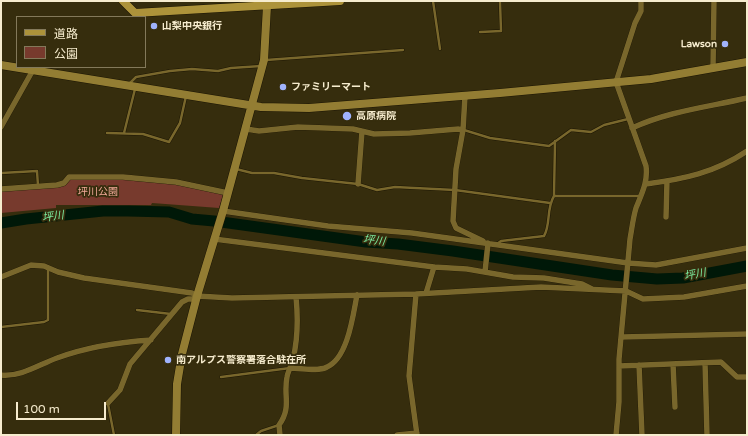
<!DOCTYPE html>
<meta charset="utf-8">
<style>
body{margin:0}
#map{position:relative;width:748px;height:436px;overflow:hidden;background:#362d0d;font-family:"Varela Round","Noto Sans JP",sans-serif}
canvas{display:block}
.frame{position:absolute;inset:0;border:2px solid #f6ecce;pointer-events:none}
.legend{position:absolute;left:16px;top:16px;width:130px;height:52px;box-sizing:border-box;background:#362d0d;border:1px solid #83795a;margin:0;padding:5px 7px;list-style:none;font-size:12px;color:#f6ecce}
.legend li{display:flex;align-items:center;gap:8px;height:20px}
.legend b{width:20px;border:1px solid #83795a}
.scale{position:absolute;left:16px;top:402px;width:90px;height:18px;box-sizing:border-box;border:2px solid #f6ecce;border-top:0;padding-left:5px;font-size:12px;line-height:14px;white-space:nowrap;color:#f6ecce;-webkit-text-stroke:3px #362d0d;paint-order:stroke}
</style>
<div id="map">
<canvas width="748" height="436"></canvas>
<div class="frame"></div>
<ul class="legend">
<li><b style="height:5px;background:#ad933a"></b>道路</li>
<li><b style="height:11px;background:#773a2d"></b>公園</li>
</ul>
<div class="scale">100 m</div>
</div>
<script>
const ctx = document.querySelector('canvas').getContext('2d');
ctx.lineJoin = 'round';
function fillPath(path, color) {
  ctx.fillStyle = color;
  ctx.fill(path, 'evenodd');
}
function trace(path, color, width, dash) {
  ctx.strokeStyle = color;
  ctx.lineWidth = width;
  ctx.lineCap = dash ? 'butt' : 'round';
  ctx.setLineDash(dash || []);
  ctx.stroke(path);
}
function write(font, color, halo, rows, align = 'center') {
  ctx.font = font + ' "Varela Round","Noto Sans JP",sans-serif';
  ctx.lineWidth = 3.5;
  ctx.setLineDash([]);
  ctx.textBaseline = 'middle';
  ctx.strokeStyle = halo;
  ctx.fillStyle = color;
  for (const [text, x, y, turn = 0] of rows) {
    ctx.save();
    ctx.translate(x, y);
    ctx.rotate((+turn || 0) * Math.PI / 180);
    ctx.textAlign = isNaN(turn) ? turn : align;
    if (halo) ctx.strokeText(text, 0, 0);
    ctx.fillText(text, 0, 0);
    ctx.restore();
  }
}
const green = new Path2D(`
 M123,178L176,183L224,193L219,208L152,203L151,205H56V208L1,213V190L30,188L69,180Z`);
const river = new Path2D(`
 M1,223L26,219L103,211H128L169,212L192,219L214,221L366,242L398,244L453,251L612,275L657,279L683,278L747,266`);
const lane = new Path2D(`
 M433,1L440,49
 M480,32L501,31L500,1
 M266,60L403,50
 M130,83L136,77L170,71L192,69L218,71L231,68L261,66
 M464,130L490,138L549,146L571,130L591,132L604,125L628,119
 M107,133L143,134L169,142L180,123L186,96
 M124,133L135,89
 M236,169L252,173H274L302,178L358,184L377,190L395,187L455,190L550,203
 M1,173L37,171L38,186
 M554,196H641
 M497,244L501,241L544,236C551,224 546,209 554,196L555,141
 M137,310L171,314
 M1,327L44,322L48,320V269
 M221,377L290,368
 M108,404L114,435
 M256,435L261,431L279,425`);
const street = new Path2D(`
 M713,68L714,1
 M465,96L463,130L456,169L453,221L456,228L483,241
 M1,127L33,70
 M632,128C669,111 708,107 747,98
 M246,129L259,131L298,127L353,129L374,134L410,133L458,129L463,130
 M358,184L362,131
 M646,184C684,179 714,173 747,151
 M1,189L57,185L64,183L69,177H123L176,182L228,193
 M223,211L328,226L412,233L628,263L656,265L747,248
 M666,217L667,181
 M214,239L434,267L467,269L513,277L544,278L582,284L592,289
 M485,272L488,243
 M1,277L31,265L44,266L58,272L84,278L192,293L197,296L232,298L416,294L541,287L626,291L643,299L684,297L747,286
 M426,293L434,267
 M416,294L409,376L417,435
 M622,337L747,334
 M705,363L707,435
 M673,364L675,407
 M639,365L642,435
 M619,366L721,362L737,377H747
 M290,368C301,368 318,372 327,367C348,358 353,315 357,295
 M1,375C21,377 38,365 57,358C87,347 120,342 151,340
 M108,403L120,390L130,364L182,302L188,299H196
 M280,435L279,425C292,407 283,396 287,377C288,371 292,365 293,359C298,338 298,317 296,297
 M397,435L417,433
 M616,435L619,402V359L630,239C632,228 633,218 636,208C642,193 648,182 646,166L616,82L635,23L641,11V1`);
const secondary = new Path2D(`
 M1,65L261,107L309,108L500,93L651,79L747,62
 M176,435L177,384L182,354L197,296L223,211L264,60L267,6`);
const primary = new Path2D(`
 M123,1L135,13L340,1`);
const markers = [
 [154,26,4,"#a0b3fd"],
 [725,44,4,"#a0b3fd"],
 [283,87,4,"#a0b3fd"],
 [347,116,5,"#a0b3fd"],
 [168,360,4,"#a0b3fd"]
];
const poiNames = [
 ["山梨中央銀行",162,26],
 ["Lawson",717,44,"right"],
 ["ファミリーマート",291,87],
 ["高原病院",356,116],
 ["南アルプス警察署落合駐在所",176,360]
];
const parkNames = [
 ["坪川公園",98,192]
];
const waterNames = [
 ["坪川",53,217,-7],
 ["坪川",374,241,7],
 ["坪川",695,275,-10]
];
fillPath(green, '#773a2d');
trace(river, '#001808', 11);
trace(lane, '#1b1504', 3.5);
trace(street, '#1b1504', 6);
trace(secondary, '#1b1504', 9);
trace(primary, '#1b1504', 9);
trace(lane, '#79672c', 2.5);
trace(street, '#79672c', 5.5);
trace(secondary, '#937d33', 8);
trace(primary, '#ad933a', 8);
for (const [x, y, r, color] of markers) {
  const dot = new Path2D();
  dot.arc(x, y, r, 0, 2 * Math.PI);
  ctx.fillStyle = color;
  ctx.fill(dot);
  trace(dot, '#362d0d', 1.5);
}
write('bold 10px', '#f6ecce', '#362d0d', poiNames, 'left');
write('10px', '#f4ab9b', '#362d0d', parkNames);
write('italic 11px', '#7beca0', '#362d0d', waterNames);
</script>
